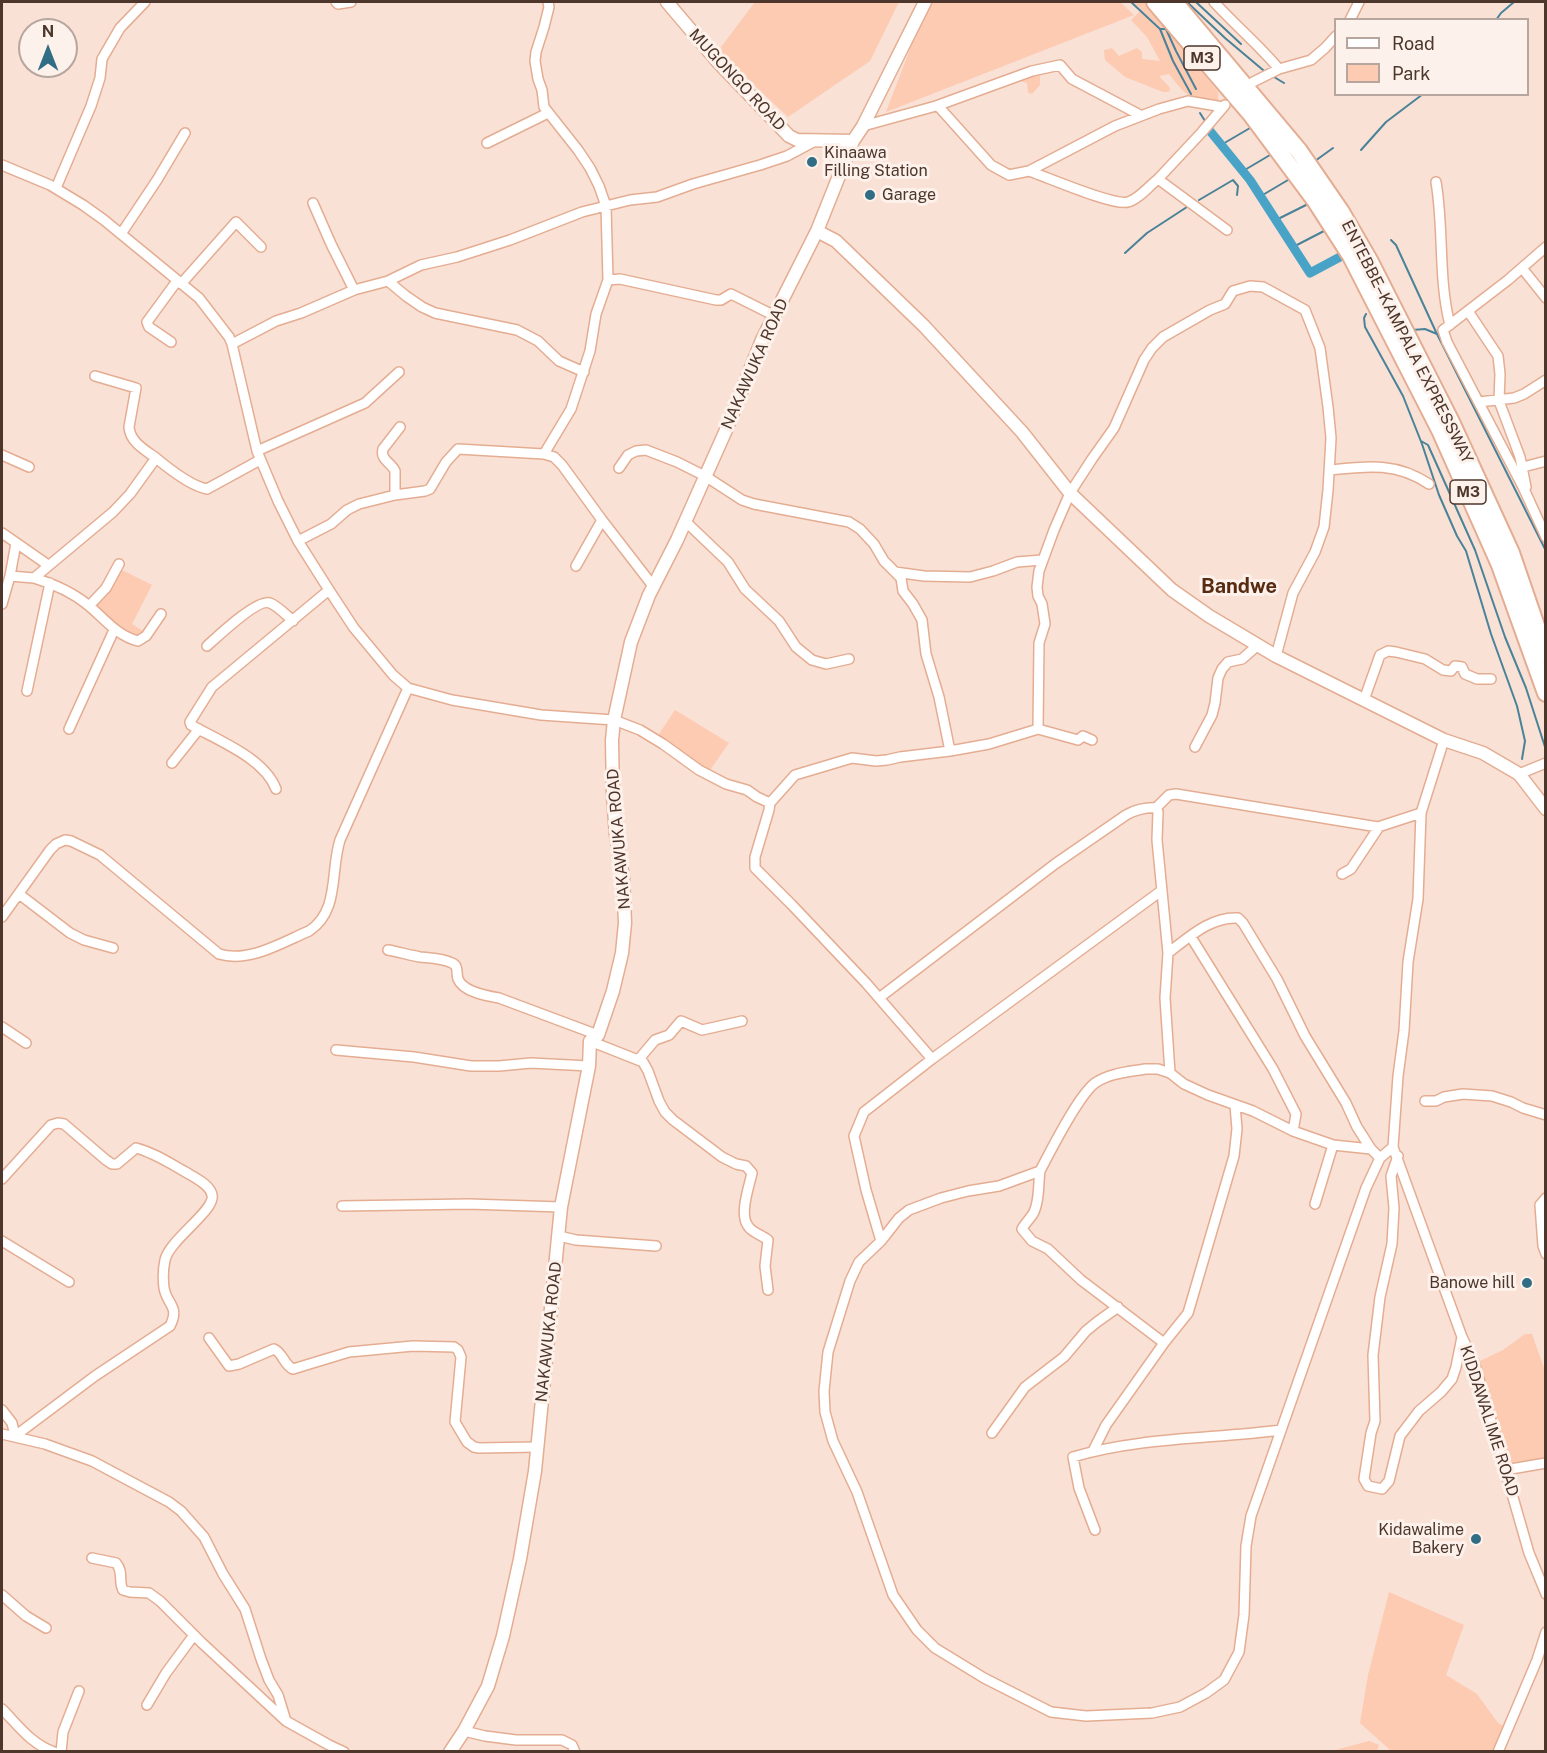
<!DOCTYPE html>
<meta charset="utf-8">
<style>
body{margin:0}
#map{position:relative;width:1547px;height:1753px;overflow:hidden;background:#f9e1d6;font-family:"Public Sans",sans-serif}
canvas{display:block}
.frame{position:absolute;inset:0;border:3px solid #4d362b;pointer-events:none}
.legend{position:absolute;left:1334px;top:18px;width:195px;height:78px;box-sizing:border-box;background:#fdf1eb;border:2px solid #b7a69e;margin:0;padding:8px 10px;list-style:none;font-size:18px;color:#4d362b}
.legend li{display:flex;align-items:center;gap:12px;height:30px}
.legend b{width:30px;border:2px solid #b7a69e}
.north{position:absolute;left:18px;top:18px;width:60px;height:60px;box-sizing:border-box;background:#fdf1eb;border:2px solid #b7a69e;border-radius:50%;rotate:0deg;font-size:16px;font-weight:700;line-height:24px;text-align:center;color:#4d362b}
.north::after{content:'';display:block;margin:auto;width:21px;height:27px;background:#316d84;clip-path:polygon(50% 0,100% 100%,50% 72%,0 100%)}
</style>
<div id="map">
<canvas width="1547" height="1753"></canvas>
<div class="frame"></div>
<ul class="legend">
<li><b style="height:8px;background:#fff"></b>Road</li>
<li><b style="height:16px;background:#fdcab2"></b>Park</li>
</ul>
<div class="north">N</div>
</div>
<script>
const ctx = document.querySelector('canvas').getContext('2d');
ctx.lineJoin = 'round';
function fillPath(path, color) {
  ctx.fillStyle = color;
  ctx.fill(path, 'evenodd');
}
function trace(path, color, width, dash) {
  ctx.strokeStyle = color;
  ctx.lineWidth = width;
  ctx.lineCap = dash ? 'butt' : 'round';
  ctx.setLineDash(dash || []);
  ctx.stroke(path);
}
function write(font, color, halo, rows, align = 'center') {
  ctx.font = font + ' "Public Sans",sans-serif';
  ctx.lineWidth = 6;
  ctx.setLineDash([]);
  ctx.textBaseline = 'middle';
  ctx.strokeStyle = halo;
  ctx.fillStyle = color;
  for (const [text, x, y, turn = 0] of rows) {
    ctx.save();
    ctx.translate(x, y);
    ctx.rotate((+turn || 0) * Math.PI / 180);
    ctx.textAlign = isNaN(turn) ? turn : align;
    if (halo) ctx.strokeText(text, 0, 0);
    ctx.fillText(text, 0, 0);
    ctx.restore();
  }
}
const green = new Path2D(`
 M755,2H899L870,61L788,117L718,51Z
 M928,2H1120L1134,15L886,112Z
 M1133,2H1145L1166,27L1165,28H1161Z
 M1140,11L1160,29H1166L1218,92V98L1220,103C1189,97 1189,100 1169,74L1159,76L1170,88L1169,92H1163L1125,77L1105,60L1104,50L1112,48L1119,56L1137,48L1142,52V59L1160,61L1147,37L1131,20Z
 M1040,72V85L1032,94L1028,93L1027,83L1018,80Z
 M120,569L152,585L132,624L146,633L138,637L116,629L92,606Z
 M675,710L729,743L708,773L657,737Z
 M1525,1334H1532L1545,1371V1460L1512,1465L1494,1417L1480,1361L1503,1350Z
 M1389,1592L1464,1625L1446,1675L1477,1694L1498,1723L1506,1727L1496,1751L1390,1750L1360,1723L1368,1675Z
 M1369,1741L1379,1745L1377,1751H1332Z`);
const stream = new Path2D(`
 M1131,2L1160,29H1166L1176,51L1196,89
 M1187,2L1225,38L1263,70
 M1196,2L1241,44
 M1496,20L1501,13L1514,2
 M1160,29L1173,61L1191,94
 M1274,77L1284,83
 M1200,113L1205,121
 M1221,145L1250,128
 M1361,150L1386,122L1423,94
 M1315,161L1333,148
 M1243,171L1270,155
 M1261,196L1288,180
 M1199,200L1233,180L1238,186L1237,195
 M1276,220L1306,205
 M1391,240L1396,245L1436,332L1546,551
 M1293,247L1324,231
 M1125,253L1147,233L1190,205
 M1366,314L1364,318L1365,327L1403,396L1422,444L1439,495L1457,536L1466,551L1491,634L1517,706L1525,741L1522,759
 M1412,330L1425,329L1437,334
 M1421,441L1428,445L1475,550L1505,637L1526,688L1546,750`);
const canal = new Path2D(`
 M1210,131L1250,180L1310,273L1340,257`);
const street = new Path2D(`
 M336,2L338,4L351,2
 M548,2L549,7L544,27L536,52L535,61L538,79L542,90L544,107L578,150L590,168L599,186L606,206L608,280
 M1214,2C1235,25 1259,45 1279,69
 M1350,20L1359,2
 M1253,82L1279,69L1311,60L1325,48L1336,36
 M936,106L1032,71L1060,65L1072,79L1140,115
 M863,126L936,106L939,107L991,165L1009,175L1029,171L1115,126L1159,109L1188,101L1223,107
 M487,143L548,113
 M2,165L50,185L83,205L104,220L199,298L229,337L232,344L257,451L278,501L298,541L329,590L354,628L393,675L408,688L452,700L541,715L614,720L640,730L663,744L699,770L726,784L747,790L757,797L770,803L769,810L755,857V868L792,905L866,983L932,1059
 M1029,171C1047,177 1113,206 1128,202C1139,199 1149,186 1158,179L1227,230
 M1158,179L1202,132L1225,105
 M1436,182C1444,228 1438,279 1450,325
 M56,188L91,106L100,78L102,59L120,28L145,2
 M313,203L331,244L354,290
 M121,234L157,180L185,133
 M1546,247L1508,280L1443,330L1447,342L1523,487L1546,537
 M1522,268L1546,298
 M388,281L406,296L422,307L435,313L517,330L538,341L559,361L584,372
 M181,284L236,222L261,247
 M1468,311L1498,356L1500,374L1499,401L1520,457L1526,487
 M171,342L149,327L147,322L177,281
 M232,344L276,321L301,313L354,290L388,281L421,265L457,257L510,240L582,212L630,200L657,197L693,184L760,165L787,156L815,141
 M95,376L136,388L129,427C130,442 145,450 156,458
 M1479,402L1514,398L1524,394L1546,380
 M257,451L365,403L399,372
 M544,454L571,409L590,351L596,314L608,280L620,279L716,300H721L731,294L775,316
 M2,455L29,467
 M1523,467L1546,461
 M619,468L628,455L636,451L646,450L677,462L705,476L742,500L754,504L849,522L860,529L874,544L884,561L901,578L903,591L913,604L922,620L926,654L939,697L950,751
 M1330,470C1367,466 1396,462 1429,484
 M395,495V471C391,462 380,460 383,449L400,427
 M685,521L728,562L745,589L779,621L796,647L812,660L826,664L849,659
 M2,533L48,565
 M298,541L331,524L347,510L359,504L395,495L425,491L430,489L446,462L458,449L544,454L554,457L562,465L602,520L653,586
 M576,566L602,520
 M895,572L924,576L970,577L993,571L1017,562L1042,560
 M10,576L34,578
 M2,604L10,576L16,543
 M89,606L106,588L119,564
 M161,614L146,636L138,641C116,635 105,619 88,605C72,592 54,584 34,578L113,512L130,494L156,458C168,468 191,486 207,489L260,460
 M207,646C217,637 258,598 270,603C278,606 287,616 293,621
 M27,691L50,583
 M1364,700L1380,655L1388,651L1396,652L1425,659L1443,670L1451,671L1455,666L1462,667L1465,674L1477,679H1491
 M69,729L114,630
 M1038,729L1039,643L1045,624L1042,604L1038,596L1037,587L1039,571L1054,530L1070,493L1092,459L1114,428L1144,360L1152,348L1163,337L1210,310L1225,304L1233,291L1250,286L1263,287L1305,310L1320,348L1328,407L1331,438L1328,490L1324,527L1315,552L1293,593L1276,656
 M1195,747L1212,715L1215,703L1218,678L1222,669L1228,662L1242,659L1258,645
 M172,763L199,729
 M1519,774L1546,763
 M276,789C264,758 219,741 191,725L190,722L212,687L329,590
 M770,803L795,775L852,758L876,761L887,760L900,757L950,751L989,744L1038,729L1078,740L1083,736L1092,740
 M1156,808L1169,795L1176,794L1378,827L1421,813
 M1342,874L1351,869L1379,827
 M19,894L70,933L84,940L113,948
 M2,917L50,850L56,844L65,840L71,841L100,855L219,954C249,963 281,943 309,931C340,911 330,871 340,840L408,688
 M1191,937L1273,1069L1296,1114L1293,1131
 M388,950C399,952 409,955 420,957C430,958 442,958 452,963C459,966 456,973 458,979C463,992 487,996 499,998L598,1035
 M1168,953C1188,938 1211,916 1238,918L1243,923L1277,979L1305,1036L1346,1103L1357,1127L1371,1149
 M879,998L1055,864L1126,815C1134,810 1147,807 1156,808L1158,812L1157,840L1168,953L1165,998L1170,1073
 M2,1027L26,1043
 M590,1041L643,1062L648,1071L659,1101L665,1112L673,1120L722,1157L736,1164L746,1166L752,1173C749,1187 739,1214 748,1226C751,1232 762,1235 768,1240L765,1266L768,1290
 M336,1050L414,1057L471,1066H499L531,1063L589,1066
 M639,1059L655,1040L669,1035L681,1021L702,1030L742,1021
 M1145,1069H1158L1170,1073L1184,1084L1208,1095L1253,1111L1293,1131L1333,1145L1371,1149L1380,1158L1366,1188L1251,1516L1246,1546L1244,1615L1239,1652L1224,1680L1206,1693L1180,1707L1152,1713L1086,1716L1051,1712L984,1678L935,1648L917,1630L893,1595L857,1492L833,1441L825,1412L824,1391L828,1352L850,1281L859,1262L881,1241L899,1218L909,1210L941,1198L968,1191L999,1186L1040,1171C1051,1150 1078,1096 1095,1083C1110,1073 1128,1072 1145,1069Z
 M1425,1101H1436L1444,1097L1463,1094L1492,1096L1511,1102L1523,1108L1546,1115
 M1393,1147L1462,1337L1474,1362L1529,1553L1546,1594
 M1398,1156L1391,1176L1394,1208L1392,1244L1380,1297L1373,1355L1375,1421L1371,1433L1364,1479L1368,1486L1382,1489L1389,1481L1400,1436L1419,1411L1441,1392L1452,1379L1456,1367L1462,1337
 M1380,1158L1393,1147L1398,1076L1404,1031L1408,962L1418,899L1421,813L1444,740
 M1040,1171C1038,1184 1040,1199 1034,1212C1031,1218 1025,1223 1022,1229L1032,1241L1048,1249L1081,1280L1164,1343
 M2,1179L51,1125L58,1123L64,1124L106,1160L112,1164H117L136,1148C155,1153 171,1164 189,1174C197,1179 210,1185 212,1195C216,1210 169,1240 165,1260C163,1269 163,1280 164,1288C167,1305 180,1306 170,1326L95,1376L15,1436L12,1423L2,1410
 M1546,1198L1540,1205L1543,1246L1546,1254
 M1315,1204L1333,1145
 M342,1206L469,1204L561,1207
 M559,1236L576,1240L656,1246
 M2,1241L69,1282
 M881,1241L866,1190L854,1136L864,1112L932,1059L1161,891
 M209,1338L229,1366L239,1364L274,1349C283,1353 284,1365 293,1369L349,1352L413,1346L454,1347L458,1350L461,1357L455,1422L467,1442L474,1447L479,1448L537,1447
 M992,1433L1025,1387L1064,1357L1086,1331L1097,1322L1118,1307
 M2,1434L45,1444L92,1461L169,1502L181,1511L204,1537L223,1574L245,1609L261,1659L269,1680L278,1695L286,1721
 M1093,1451L1106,1425L1164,1343L1188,1313L1234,1156L1237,1129L1235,1105
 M1505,1470L1546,1463
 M1095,1530L1079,1488L1073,1457C1140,1437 1212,1439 1281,1430
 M92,1558L116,1563C124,1572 118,1581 123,1590L130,1592L149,1593L160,1601L202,1643L286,1721L329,1745L344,1752
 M2,1595L26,1616L46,1628
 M147,1705L166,1673L194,1635
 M2,1709C18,1725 31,1744 54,1752
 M464,1731L485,1736L516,1740H562L572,1745L575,1752
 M61,1752L63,1732L79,1691
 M1498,1752L1537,1660L1546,1632`);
const secondary = new Path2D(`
 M667,2L717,61L789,136L797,140L853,141
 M817,231L836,241L924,326L1022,432L1070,493L1172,590L1209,616L1276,656L1444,740L1483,753L1519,774L1546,809
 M450,1752L464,1731L488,1686L503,1636L520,1559L535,1471L561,1207L582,1101L589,1066L590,1041L598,1035L613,991L622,953L625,923L623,877L616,835L613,796L612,740L614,720L631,642L649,595L677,540L726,430L762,340L817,231L853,141L863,126L925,2`);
const highway = new Path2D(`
 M1155,2L1251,114L1315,200L1351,256L1440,430L1500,565L1546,693
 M1174,2L1299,151L1341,212L1370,262L1451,422L1511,553L1546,655`);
const markers = [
 [812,162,6,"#316d84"],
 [870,195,6,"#316d84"],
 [1527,1283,6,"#316d84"],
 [1476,1539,6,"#316d84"]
];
const shields = [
 [1202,58,36],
 [1468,492,36]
];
const shieldNames = [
 ["M3",1202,58],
 ["M3",1468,492]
];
const streetNames = [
 ["MUGONGO ROAD",737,80,47],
 ["ENTEBBE–KAMPALA EXPRESSWAY",1407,342,63],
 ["NAKAWUKA ROAD",755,364,-66],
 ["NAKAWUKA ROAD",619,839,-95],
 ["NAKAWUKA ROAD",549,1332,-84],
 ["KIDDAWALIME ROAD",1489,1421,72]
];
const poiNames = [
 ["Kinaawa",824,153],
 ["Filling Station",824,171],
 ["Garage",882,195],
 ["Banowe hill",1515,1283,"right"],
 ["Kidawalime",1464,1530,"right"],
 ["Bakery",1464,1548,"right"]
];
const quarterNames = [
 ["Bandwe",1239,587]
];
fillPath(green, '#fdcab2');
trace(stream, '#4a8298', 2);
trace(canal, '#49a3c6', 9);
trace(street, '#e4ad92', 12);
trace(secondary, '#e4ad92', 15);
trace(highway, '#e4ad92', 20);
trace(street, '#fff', 9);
trace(secondary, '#fff', 12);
trace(highway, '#fff', 16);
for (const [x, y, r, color] of markers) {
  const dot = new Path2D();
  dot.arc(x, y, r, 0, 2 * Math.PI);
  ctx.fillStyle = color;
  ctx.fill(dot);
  trace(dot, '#fdf1eb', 2);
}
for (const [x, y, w] of shields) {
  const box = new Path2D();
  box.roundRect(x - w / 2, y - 12, w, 24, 4.5);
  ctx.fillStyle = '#fdf1eb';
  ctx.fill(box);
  trace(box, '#4d362b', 1.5);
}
write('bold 15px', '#4d362b', null, shieldNames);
write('16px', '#4d362b', '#fdf1eb', streetNames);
write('16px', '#4d362b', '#fdf1eb', poiNames, 'left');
write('bold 20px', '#572a12', '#fdf1eb', quarterNames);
</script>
